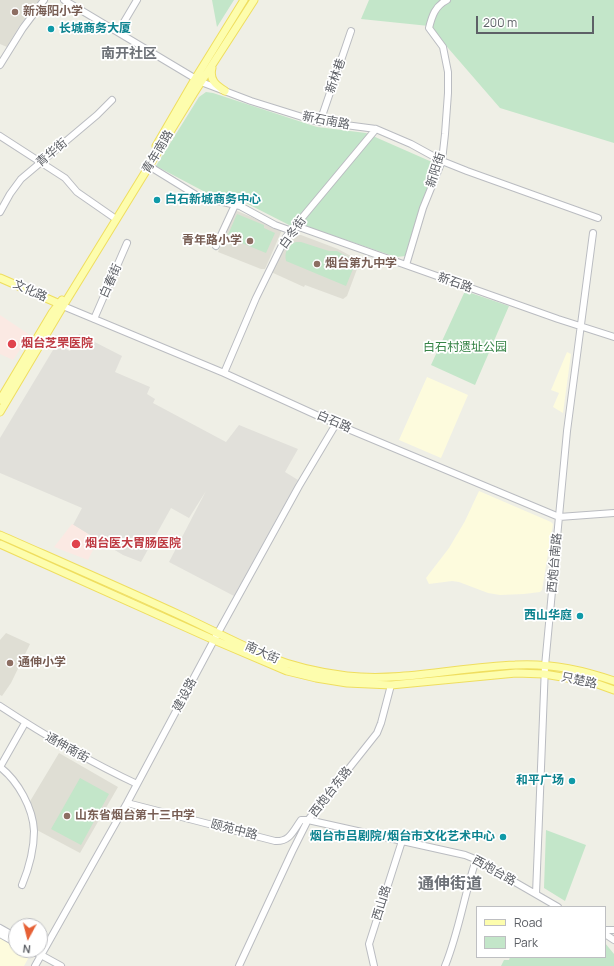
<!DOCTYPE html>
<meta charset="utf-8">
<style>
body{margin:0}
#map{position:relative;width:614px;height:966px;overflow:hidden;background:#efefe6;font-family:Manrope,sans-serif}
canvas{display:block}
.legend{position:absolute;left:476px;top:906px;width:130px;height:52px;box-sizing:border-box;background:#fff;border:1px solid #bebfc2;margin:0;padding:5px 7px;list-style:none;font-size:12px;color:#5d6066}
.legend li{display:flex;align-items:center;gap:8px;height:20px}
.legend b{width:20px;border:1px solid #bebfc2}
.north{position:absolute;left:8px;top:918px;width:40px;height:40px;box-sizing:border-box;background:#fff;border:1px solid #bebfc2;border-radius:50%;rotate:187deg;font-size:11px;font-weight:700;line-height:16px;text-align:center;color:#5d6066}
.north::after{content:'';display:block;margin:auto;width:14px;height:18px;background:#e66035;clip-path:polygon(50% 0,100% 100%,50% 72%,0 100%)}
.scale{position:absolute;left:476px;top:16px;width:118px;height:18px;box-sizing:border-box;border:2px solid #5d6066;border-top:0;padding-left:5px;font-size:12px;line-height:14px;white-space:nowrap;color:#5d6066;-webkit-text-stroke:3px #fff;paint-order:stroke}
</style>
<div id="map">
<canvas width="614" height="966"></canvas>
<ul class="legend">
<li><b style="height:5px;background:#fdfdad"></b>Road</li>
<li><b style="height:11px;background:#c3e6c9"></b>Park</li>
</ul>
<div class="north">N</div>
<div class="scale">200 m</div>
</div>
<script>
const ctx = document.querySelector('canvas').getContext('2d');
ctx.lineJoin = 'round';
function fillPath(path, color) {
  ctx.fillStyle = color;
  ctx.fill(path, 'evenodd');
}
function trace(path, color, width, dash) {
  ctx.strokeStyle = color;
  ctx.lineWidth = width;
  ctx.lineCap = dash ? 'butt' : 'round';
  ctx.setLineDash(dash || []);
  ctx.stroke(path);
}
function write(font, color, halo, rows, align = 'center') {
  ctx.font = font + ' Manrope,"Noto Sans SC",sans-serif';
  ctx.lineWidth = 3.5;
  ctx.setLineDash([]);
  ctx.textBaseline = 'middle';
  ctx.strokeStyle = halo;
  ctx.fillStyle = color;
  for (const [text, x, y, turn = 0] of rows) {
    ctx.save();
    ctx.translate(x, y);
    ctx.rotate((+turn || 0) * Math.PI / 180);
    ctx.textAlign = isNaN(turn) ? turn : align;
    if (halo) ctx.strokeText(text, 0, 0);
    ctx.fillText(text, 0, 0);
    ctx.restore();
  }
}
const commercial = new Path2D(`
 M567,352L571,354L563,413L553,407L559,393L551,390Z
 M427,377L468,395L441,458L399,440Z
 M479,491L551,522L553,524L542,590L540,592L524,594L500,595L488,593L459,582L452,581L429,584L426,578L449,548L465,521Z
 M0,938L16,947V950H21L30,955L24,966H0Z`);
const industrial = new Path2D(`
 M79,334L122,356L115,372L150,387L147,394L155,399L153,403L226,442L239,425L298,449L285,472L298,480L234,596L169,562L206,491L189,518L171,508L141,562L123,555L73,525L82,508L0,473V438L56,345L70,351Z`);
const education = new Path2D(`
 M0,0H40L20,25L7,47L0,44Z
 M235,210L282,230L265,269H261L218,252Z
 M296,235H301L338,249L360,261L347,296L343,299L305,285L304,287L271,272L287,241L291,237Z
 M6,633L30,644L11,683L2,696L0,695V640Z
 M59,753L118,787L80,853L35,829L29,803Z`);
const medical = new Path2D(`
 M0,315L30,335L13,360L0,354Z
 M72,524L98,540L88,560L54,547Z`);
const green = new Path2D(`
 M212,0H234L217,27Z
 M369,0H614V143L500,108L429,26L361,19Z
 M206,92L213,93L317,127L366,133L432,162L435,168L434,172L420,208L406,256L396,257L296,223L291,226L244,202L205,192L156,166L199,97Z
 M237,214L264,225V228L275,233L266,253L227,237Z
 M296,242H301L329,251H337L353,260V269L346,286L286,261C284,252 288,245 296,242Z
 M465,291L509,306L475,385L431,365Z
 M80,778L109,794L81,845L51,829Z
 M546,830L586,845L565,901L544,888Z
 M605,943L614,954V966H501L504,960H509L510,957H605Z`);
const minor = new Path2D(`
 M64,0L201,82L251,101L315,121L376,129L411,144L442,161L467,171L598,218
 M118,32L137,0
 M0,65L23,28L44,0
 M320,122L351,31
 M0,136L65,178L77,192L113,217
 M149,166L196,195L206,198L240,206L275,225L292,231
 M0,212L10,194L21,179L97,115L112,100
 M296,226L558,319L614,337
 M216,246L235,205
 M406,265L423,208L442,161L445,134L448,93V72L443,47L429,28C432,16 435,6 447,0
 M63,306L224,373L336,424L559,517L614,513
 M94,319L127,243
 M224,373L256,298L286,237L376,129
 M0,706C44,735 90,762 137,784
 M0,767C18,781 33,808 34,831C34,849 29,868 22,885
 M0,767L25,723
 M127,803L275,841C290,842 293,831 301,820H308L465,855L475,859L558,907
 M536,894L545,666L567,431L593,233
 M0,928L16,937
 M605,930H614
 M0,934L16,943
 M605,934L614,940
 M29,950L41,955L61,966
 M35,966L127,803L214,640L299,486L336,424
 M239,966L292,852L308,820L377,733L381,723L391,685
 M374,966L369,944L402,841
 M445,966C459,932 464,895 476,860`);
const major = new Path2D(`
 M212,68C209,80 216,85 225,91
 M156,146L195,79L244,0
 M0,278L62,305
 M0,400L52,313L62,300
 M0,412L63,306L194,93L254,0
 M0,535C61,562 123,589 184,617C212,630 240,645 269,657C294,667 321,673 347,676C404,682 459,667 515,665C548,663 583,670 614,681
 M0,544L214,640L287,671L316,678L347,683L391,685L516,673L544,674L592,682L614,690`);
const markers = [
 [15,12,4,"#8d6e63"],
 [51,29,4,"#0f9aa8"],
 [157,200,4,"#0f9aa8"],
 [250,241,4,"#8d6e63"],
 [317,264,4,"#8d6e63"],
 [12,344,5,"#e0444e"],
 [76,544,5,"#e0444e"],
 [580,616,4,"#0f9aa8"],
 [10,663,4,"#8d6e63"],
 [572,781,4,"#0f9aa8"],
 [67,816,4,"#8d6e63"],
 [503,837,4,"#0f9aa8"]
];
const educationNames = [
 ["新海阳小学",23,12],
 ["青年路小学",242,241,"right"],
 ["烟台第九中学",325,264],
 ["通伸小学",18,663],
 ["山东省烟台第十三中学",75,816]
];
const cultureNames = [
 ["长城商务大厦",59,29,"left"],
 ["白石新城商务中心",165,200,"left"],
 ["西山华庭",572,616],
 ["和平广场",564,781],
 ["烟台市吕剧院/烟台市文化艺术中心",495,837]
];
const streetNames = [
 ["新林巷",336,76,-71],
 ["新石南路",326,121,11],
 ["青年南路",158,152,-59],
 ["青华街",52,153,-40],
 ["新阳街",436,170,-72],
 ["白冬街",293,233,-54],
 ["白春街",111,281,-66],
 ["新石路",455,283,19],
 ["文化路",30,291,24],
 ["白石路",334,422,23],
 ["西炮台南路",555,563,-85],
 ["南大街",262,653,24],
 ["只楚路",579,681,12],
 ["建设路",185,695,-62],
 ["通伸南街",67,748,29],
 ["西炮台东路",331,792,-52],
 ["颐苑中路",234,830,14],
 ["西炮台路",494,871,29],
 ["西山路",382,903,-73]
];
const healthNames = [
 ["烟台芝罘医院",21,344],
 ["烟台医大胃肠医院",85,544]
];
const parkNames = [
 ["白石村遗址公园",465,348]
];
const quarterNames = [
 ["南开社区",129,54]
];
const districtNames = [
 ["通伸街道",450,885]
];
fillPath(commercial, '#fdfbdd');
fillPath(industrial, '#e1e0da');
fillPath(education, '#dfded4');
fillPath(medical, '#fbe9e3');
fillPath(green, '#c3e6c9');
trace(minor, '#babcc1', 8);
trace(major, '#efde5f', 9);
trace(minor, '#fff', 6);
trace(major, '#fdfdad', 7);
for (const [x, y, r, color] of markers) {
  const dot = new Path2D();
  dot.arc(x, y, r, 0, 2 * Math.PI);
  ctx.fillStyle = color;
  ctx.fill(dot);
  trace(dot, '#fff', 1.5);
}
write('bold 12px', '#785e54', '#fff', educationNames, 'left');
write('bold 12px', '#0d838f', '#fff', cultureNames, 'right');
write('12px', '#5d6066', '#fff', streetNames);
write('bold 12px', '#be3a42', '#fff', healthNames, 'left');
write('12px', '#378447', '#fff', parkNames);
write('bold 14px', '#6e7278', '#fff', quarterNames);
write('bold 16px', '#6e7278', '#fff', districtNames);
</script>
